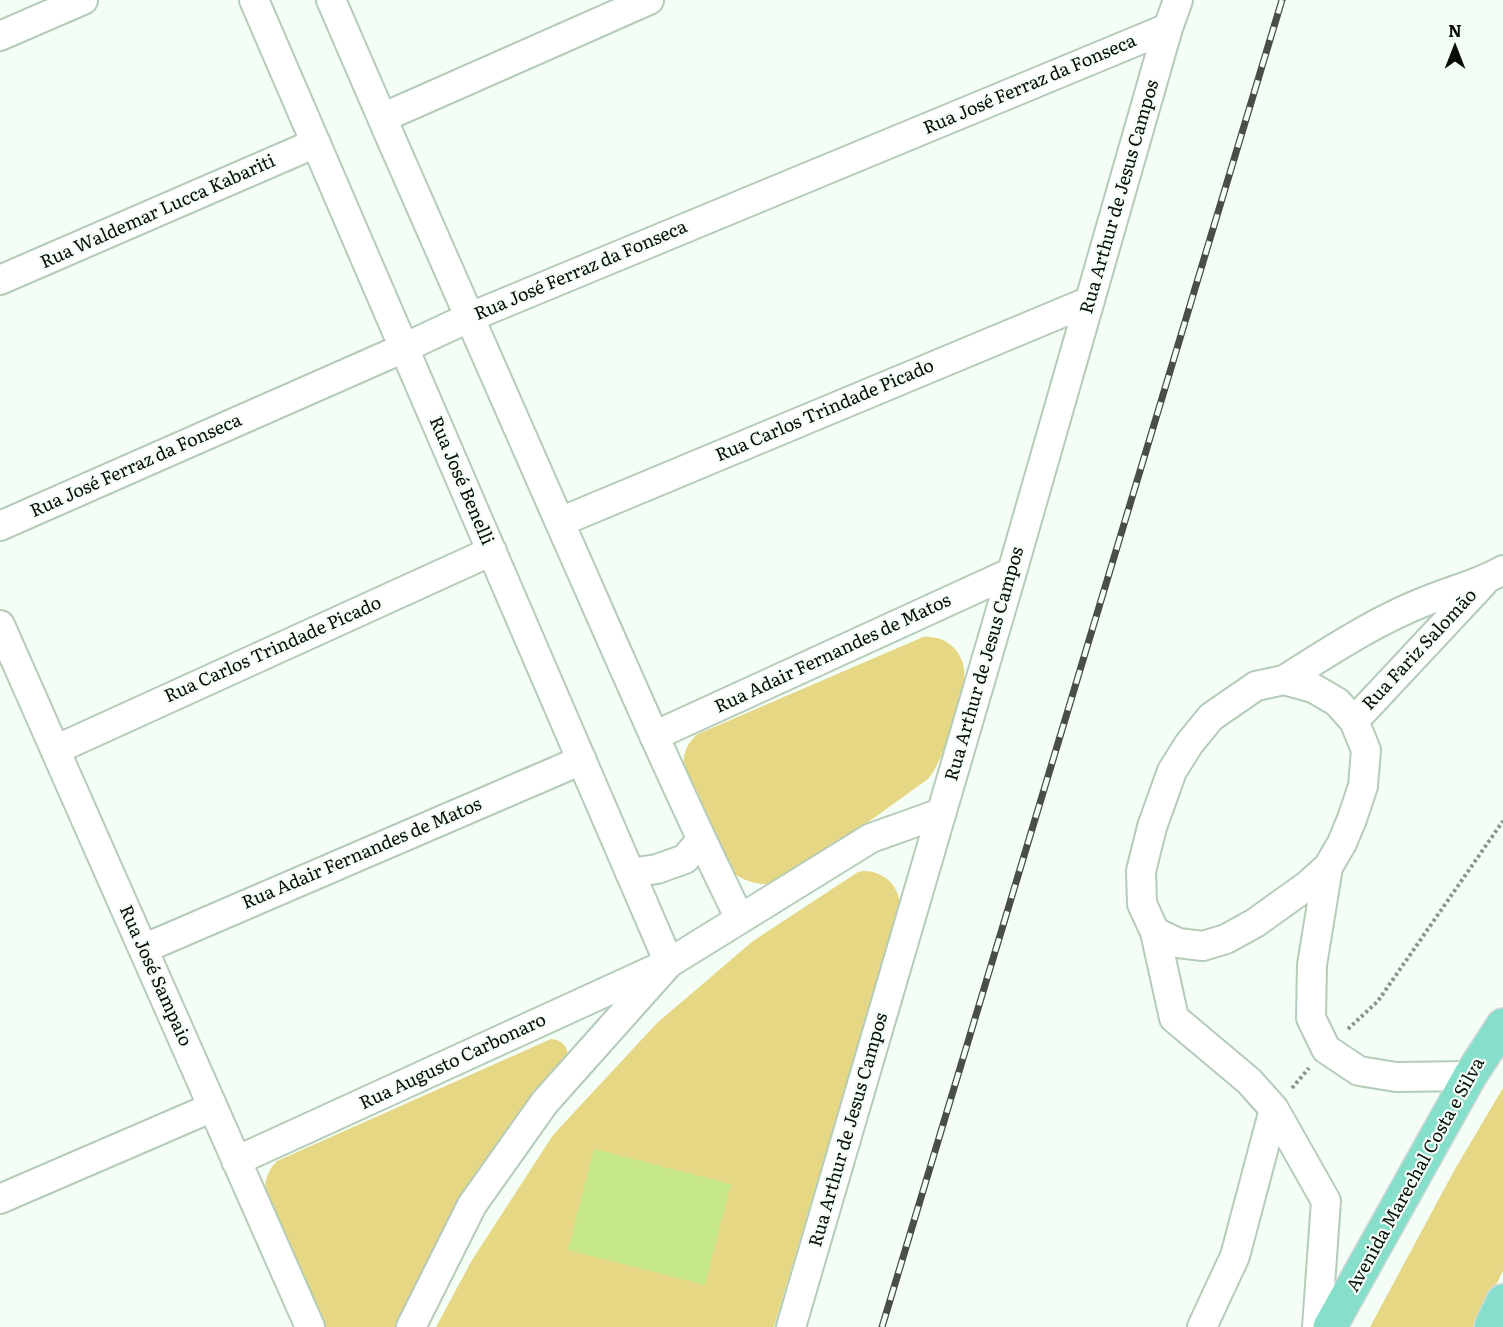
<!DOCTYPE html>
<meta charset="utf-8">
<style>
body{margin:0}
#map{position:relative;width:1503px;height:1327px;overflow:hidden;background:#f4fef6;font-family:Literata,serif}
canvas{display:block}
.north{position:absolute;left:1425px;top:18px;width:60px;height:60px;-webkit-text-stroke:4px #f4fef6;paint-order:stroke;rotate:0deg;font-size:16px;font-weight:700;line-height:24px;text-align:center;color:#060e07}
.north::after{content:'';display:block;margin:auto;width:21px;height:27px;background:#060e07;clip-path:polygon(50% 0,100% 100%,50% 72%,0 100%)}
</style>
<div id="map">
<canvas width="1503" height="1327"></canvas>
<div class="north">N</div>
</div>
<script>
const ctx = document.querySelector('canvas').getContext('2d');
ctx.lineJoin = 'round';
function fillPath(path, color) {
  ctx.fillStyle = color;
  ctx.fill(path, 'evenodd');
}
function trace(path, color, width, dash) {
  ctx.strokeStyle = color;
  ctx.lineWidth = width;
  ctx.lineCap = dash ? 'butt' : 'round';
  ctx.setLineDash(dash || []);
  ctx.stroke(path);
}
function write(font, color, halo, rows, align = 'center') {
  ctx.font = font + ' Literata,serif';
  ctx.lineWidth = 4.5;
  ctx.setLineDash([]);
  ctx.textBaseline = 'middle';
  ctx.strokeStyle = halo;
  ctx.fillStyle = color;
  for (const [text, x, y, turn = 0] of rows) {
    ctx.save();
    ctx.translate(x, y);
    ctx.rotate((+turn || 0) * Math.PI / 180);
    ctx.textAlign = isNaN(turn) ? turn : align;
    if (halo) ctx.strokeText(text, 0, 0);
    ctx.fillText(text, 0, 0);
    ctx.restore();
  }
}
const green = new Path2D(`
 M923,637C950,635 968,656 964,683C955,710 946,758 928,779L785,882C765,887 748,884 732,872L683,771C683,756 685,744 698,734Z
 M863,871C883,871 898,884 900,904L774,1327H436L472,1260L553,1135L657,1023L753,941L858,872Z
 M551,1039C562,1040 568,1046 568,1057L464,1198L395,1327H321L265,1192C265,1179 268,1170 277,1161Z
 M1503,1088V1271L1474,1327H1370L1455,1169Z`);
const building = new Path2D(`
 M594,1149L731,1184L705,1285L568,1250Z`);
const path = new Path2D(`
 M1348,1029L1378,1001L1503,821
 M1292,1088L1309,1068`);
const minor = new Path2D(`
 M254,0L669,963
 M331,0C406,175 484,349 560,523C619,656 676,789 740,919
 M0,36L83,0
 M382,118L649,0
 M0,280L316,143
 M560,522L1090,301
 M0,526L404,348L468,318L1168,28
 M0,625L310,1327
 M1284,680C1330,651 1375,621 1426,601C1452,590 1479,584 1503,570
 M1354,721L1483,583
 M654,736L1012,572
 M55,750L492,551
 M1328,867L1312,965L1311,1018L1326,1049L1359,1071L1396,1077L1470,1076
 M630,873L657,869L685,859L701,840
 M1155,932L1178,943L1203,946L1226,939L1255,923L1308,885L1328,867L1342,843L1352,819L1363,786L1366,750L1354,721L1337,702L1313,688L1284,680L1256,686L1211,717L1189,744L1172,771L1152,827L1141,871L1142,904L1155,932L1174,1018L1249,1081L1274,1109L1326,1201L1317,1327
 M143,949L582,760
 M236,1161L660,967
 M0,1199L213,1107
 M411,1327L472,1205L545,1102L669,963L871,838L941,813
 M791,1327L1012,572L1168,28L1178,0
 M1202,1327L1235,1256L1274,1109`);
const major = new Path2D(`
 M1330,1327L1470,1076L1503,1025
 M1491,1327L1503,1301`);
const rail = new Path2D(`
 M882,1327L1282,0`);
const streetNames = [
 ["Rua José Ferraz da Fonseca",1030,85,-23],
 ["Rua Arthur de Jesus Campos",1120,197,-74],
 ["Rua Waldemar Lucca Kabariti",158,212,-24],
 ["Rua José Ferraz da Fonseca",581,271,-23],
 ["Rua Carlos Trindade Picado",825,411,-23],
 ["Rua José Ferraz da Fonseca",136,466,-24],
 ["Rua José Benelli",461,481,67],
 ["Rua Carlos Trindade Picado",273,650,-24],
 ["Rua Fariz Salomão",1420,650,-47],
 ["Rua Adair Fernandes de Matos",833,654,-25],
 ["Rua Arthur de Jesus Campos",985,664,-74],
 ["Rua Adair Fernandes de Matos",362,854,-23],
 ["Rua José Sampaio",155,976,66],
 ["Rua Augusto Carbonaro",453,1062,-25],
 ["Rua Arthur de Jesus Campos",849,1130,-74],
 ["Avenida Marechal Costa e Silva",1416,1175,-61]
];
fillPath(green, '#e5d784');
fillPath(building, '#c7e889');
trace(minor, '#b4ccb8', 32);
trace(major, '#d7d8d7', 36);
trace(path, '#8b948c', 4, [3, 3]);
trace(minor, '#fff', 28);
trace(major, '#86dfcb', 33);
trace(rail, '#474f48', 7);
trace(rail, '#f4fef6', 4.5, [14]);
write('18px', '#060e07', '#f4fef6', streetNames);
</script>
